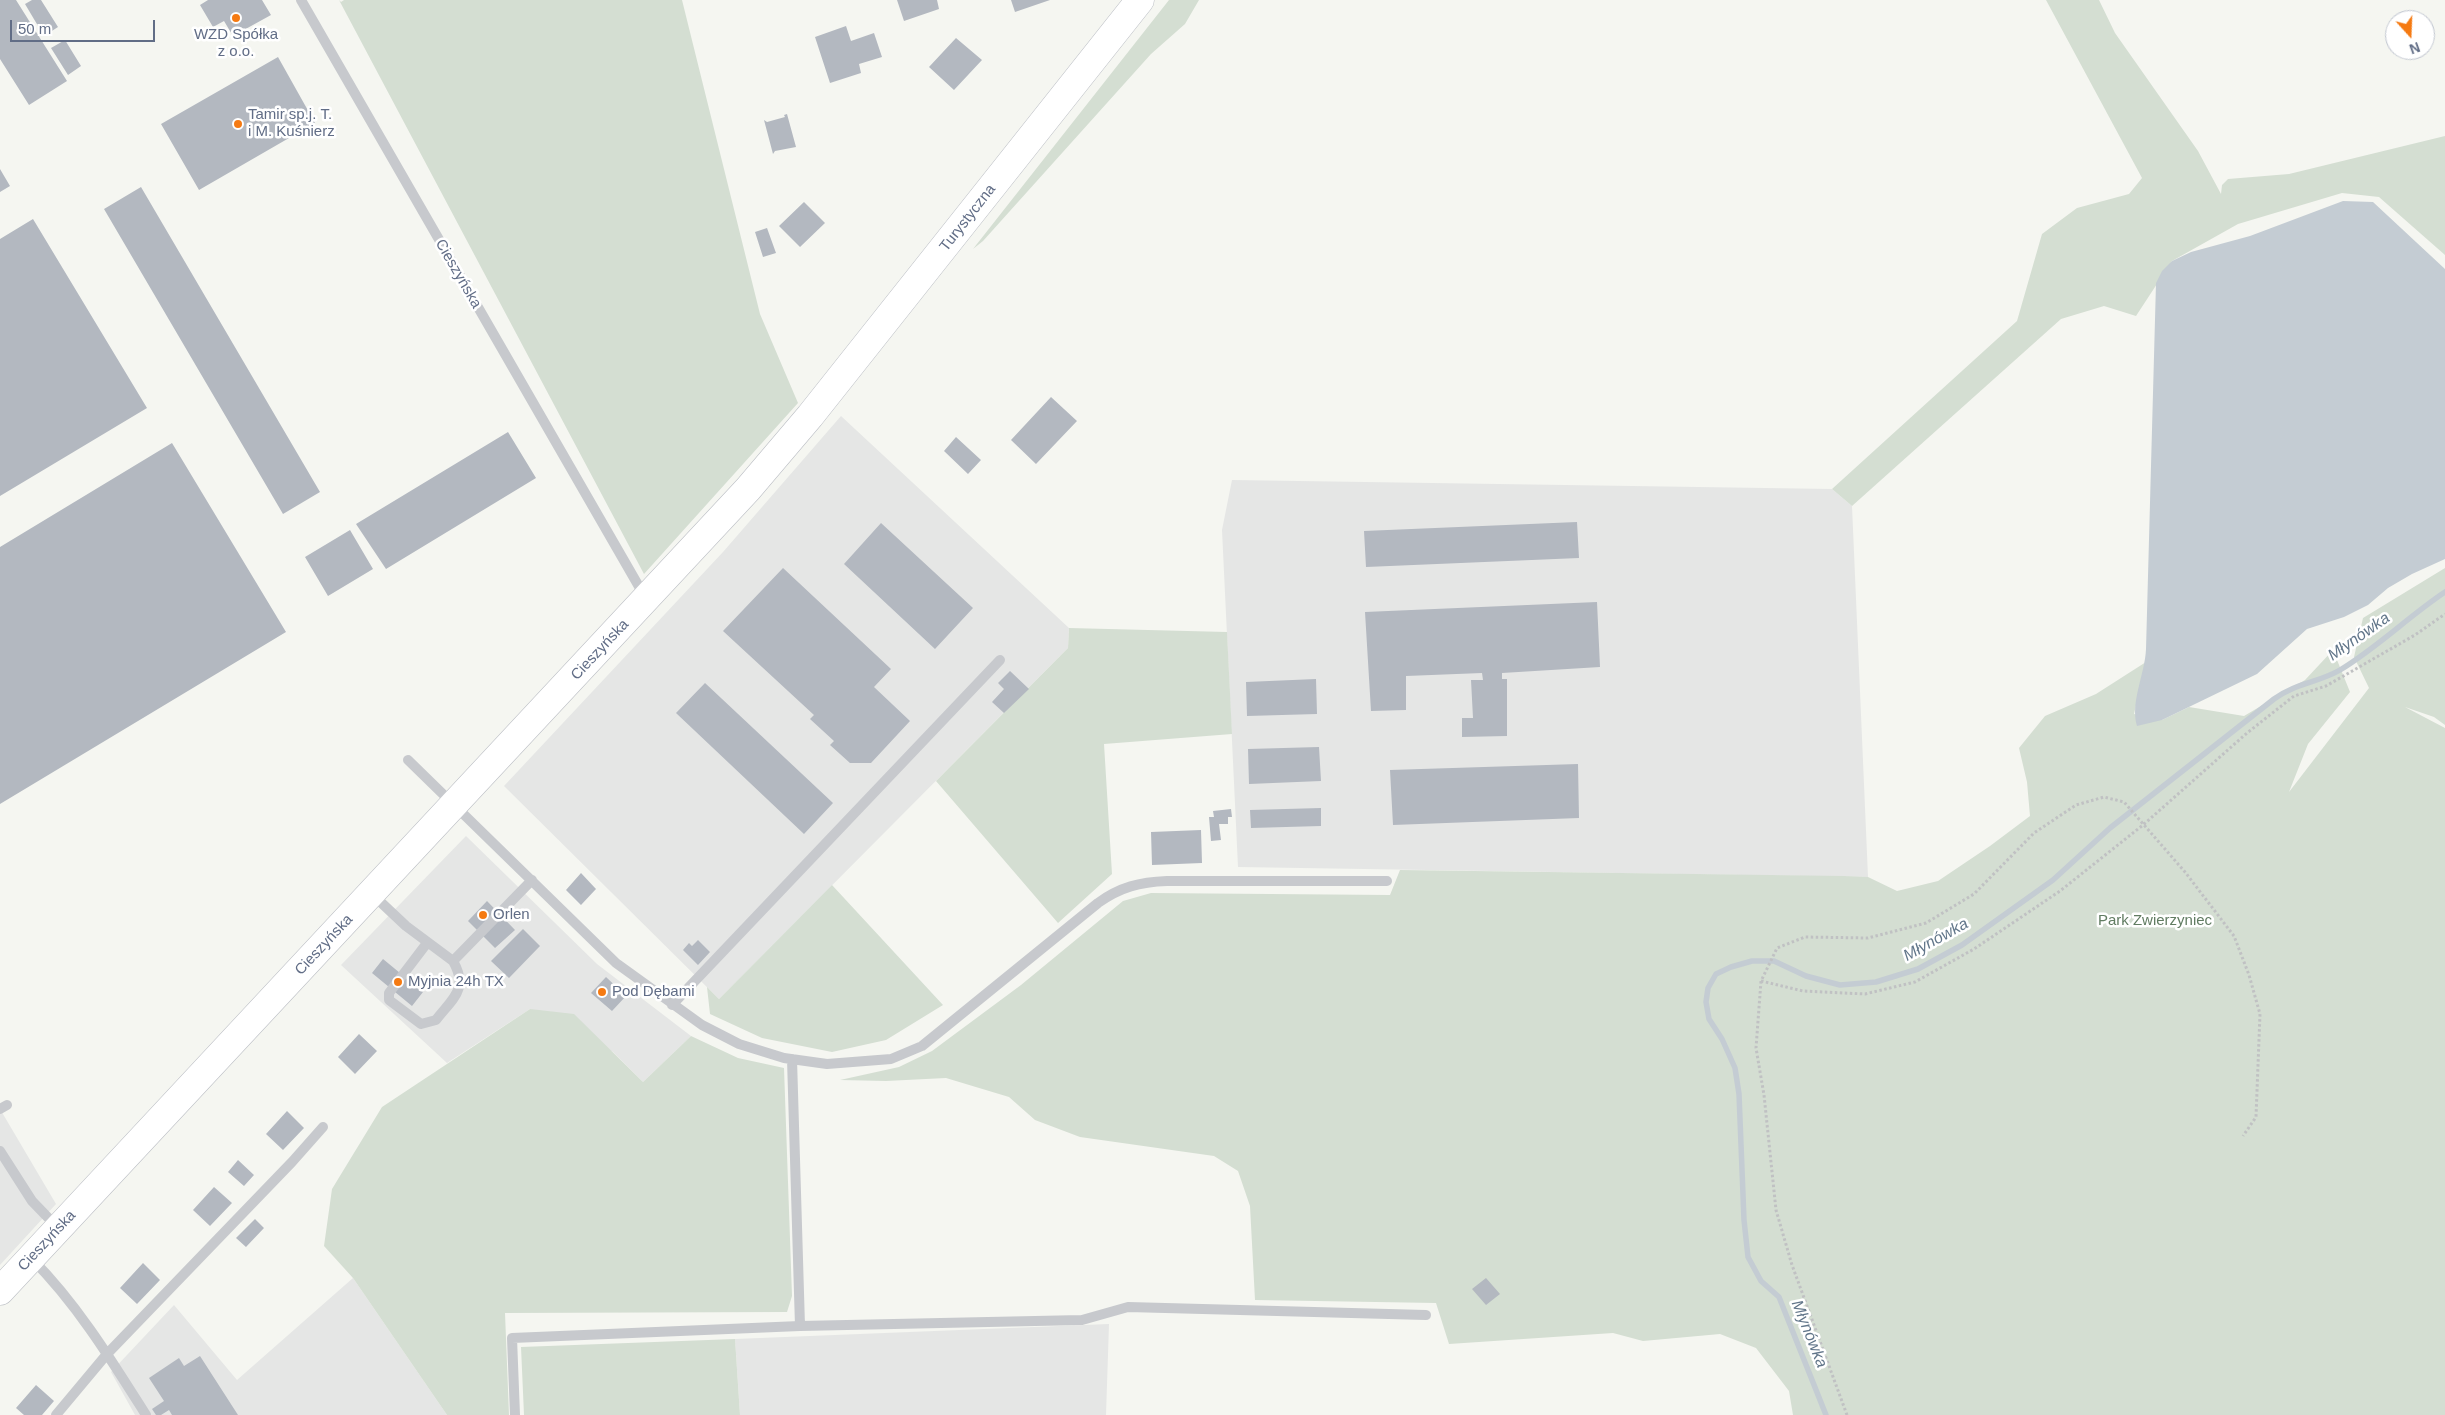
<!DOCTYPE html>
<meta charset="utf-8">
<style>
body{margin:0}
#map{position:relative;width:2445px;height:1415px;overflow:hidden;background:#f5f6f1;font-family:Arial,sans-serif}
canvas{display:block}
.north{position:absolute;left:2385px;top:10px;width:50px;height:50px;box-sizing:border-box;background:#fff;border:1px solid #c0c5cf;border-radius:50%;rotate:160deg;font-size:14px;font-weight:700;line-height:20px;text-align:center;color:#616d86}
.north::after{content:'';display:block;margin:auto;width:18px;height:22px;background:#f57a12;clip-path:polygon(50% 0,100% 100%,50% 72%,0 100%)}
.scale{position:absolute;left:10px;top:20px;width:145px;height:22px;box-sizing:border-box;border:2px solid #616d86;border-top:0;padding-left:6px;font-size:15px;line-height:18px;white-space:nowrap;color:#616d86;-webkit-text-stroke:4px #fff;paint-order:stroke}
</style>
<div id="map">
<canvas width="2445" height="1415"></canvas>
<div class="north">N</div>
<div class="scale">50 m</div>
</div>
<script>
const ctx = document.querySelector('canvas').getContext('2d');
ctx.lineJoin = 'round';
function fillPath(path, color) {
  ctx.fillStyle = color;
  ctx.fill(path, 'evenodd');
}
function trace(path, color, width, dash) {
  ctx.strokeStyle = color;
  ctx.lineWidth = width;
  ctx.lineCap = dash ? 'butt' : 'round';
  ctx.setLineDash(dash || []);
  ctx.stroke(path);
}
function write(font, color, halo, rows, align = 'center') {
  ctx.font = font + ' Arial,sans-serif';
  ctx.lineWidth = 5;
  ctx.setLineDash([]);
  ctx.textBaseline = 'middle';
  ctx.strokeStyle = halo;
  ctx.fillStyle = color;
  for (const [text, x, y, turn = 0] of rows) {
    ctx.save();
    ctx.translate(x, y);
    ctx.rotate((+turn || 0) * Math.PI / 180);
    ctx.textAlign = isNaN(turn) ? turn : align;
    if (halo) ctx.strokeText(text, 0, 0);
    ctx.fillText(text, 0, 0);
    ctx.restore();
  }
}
const built = new Path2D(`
 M841,416L1069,628L1068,648L719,999L504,786L723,552Z
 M1232,480L1832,489L1852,506L1868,877L1238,867L1222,530Z
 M466,836L597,964L691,1036L643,1082L613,1052L530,1009L447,1063L341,965Z
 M0,1109L56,1204L0,1265Z
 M353,1278L447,1415H135L111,1372L174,1305L237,1380Z
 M1109,1324L1106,1415H740L735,1339Z`);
const green = new Path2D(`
 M339,0L341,2L344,0H682L760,314L798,403L644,574Z
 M1169,0H1199L1185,24L1151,54L983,241L973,249Z
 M2046,0H2099L2115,33L2198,151L2221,194L2222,185L2228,179L2289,174L2445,136V255L2379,197L2342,193L2238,224L2172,261L2136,316L2104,306L2061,319L1852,506L1832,489L2017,321L2042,234L2077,208L2129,194L2142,178Z
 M2445,568V725L2434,717L2405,707L2445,728V1415H1793L1789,1391L1756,1348L1720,1334L1643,1341L1613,1333L1449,1344L1436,1303L1255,1300L1250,1206L1238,1171L1214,1156L1080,1137L1035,1120L1009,1097L946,1078L886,1081L840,1080L899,1067L932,1051L1021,985L1123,901L1151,893L1390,895L1400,870L1844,876L1868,877L1897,891L1938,881L1990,846L2030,816L2027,782L2019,748L2045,716L2096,694L2146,662L2134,714L2162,720L2189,707L2244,716L2305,680L2333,650L2350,692L2308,744L2289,792L2369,688L2354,657L2363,618Z
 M1069,628L1227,632L1232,734L1104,744L1112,874L1058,923L936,781L1068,648Z
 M832,885L943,1005L886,1040L832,1052L762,1038L710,1014L707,987L719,999Z
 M530,1009L574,1014L643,1082L691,1036L738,1058L784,1068L792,1296L787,1312L505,1313L509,1415H447L353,1278L324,1246L332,1189L382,1107Z
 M735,1339L740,1415H524L521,1347Z`);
const water = new Path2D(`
 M2343,201L2373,202L2445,269V559L2412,574L2388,588L2368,605L2344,617L2307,629L2257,674L2162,720L2137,726C2130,702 2145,674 2146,649L2156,283L2162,271L2172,261L2191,252L2250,236Z`);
const stream = new Path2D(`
 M1826,1415L1779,1297L1761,1281L1748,1257L1744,1220L1739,1094L1735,1068L1722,1039L1709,1019L1706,1002L1708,988L1716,974L1731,967L1752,961H1774L1806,976L1840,985L1876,982L1918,969L1962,945L2053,880L2110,828L2274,699C2296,683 2320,682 2340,670C2378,647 2409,616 2445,592`);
const building = new Path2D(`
 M0,0H16L67,81L29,105L0,59Z
 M32,0H41L58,27L44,36L25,4Z
 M208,0H262L271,15L233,36L224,21L213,27L200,5Z
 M897,0H937L939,9L904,21Z
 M1011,0H1050L1015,12Z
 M846,26L851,41L874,33L882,57L859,64L861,73L830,83L815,37Z
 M956,38L982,60L954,90L929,67Z
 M65,40L81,66L68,75L51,48Z
 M278,57L315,123L199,190L161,124Z
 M787,114L796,147L775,151L773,154L764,120L767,122L785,117L784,115Z
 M0,169L10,186L0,192Z
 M141,187L320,492L283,514L104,209Z
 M804,202L825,223L800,247L779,226Z
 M33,219L147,408L0,496V239Z
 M767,228L776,253L763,257L755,232Z
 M1051,397L1077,421L1036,464L1011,440Z
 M508,432L536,478L386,569L356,524Z
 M956,437L981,460L968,474L944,451Z
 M172,443L286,632L0,804V547Z
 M1577,522L1579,558L1366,567L1364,531Z
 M881,523L973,608L935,649L844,564Z
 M350,530L373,569L328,596L305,557Z
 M783,568L891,669L874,687L910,721L871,763H850L830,745L834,741L810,719L814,715L723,631Z
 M1597,602L1600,667L1502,673V679H1507V736L1462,737V718H1473L1471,680H1483L1482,673L1406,676V710L1371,711L1365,612Z
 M1010,671L1029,689L1004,713L992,702L1004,689L998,683Z
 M1316,679L1317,714L1247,716L1246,682Z
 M705,683L833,803L804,834L676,713Z
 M1319,747L1321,781L1249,784L1248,749Z
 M1578,764L1579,818L1393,825L1390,770Z
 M1321,808V826L1251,828L1250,810Z
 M1231,809L1232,817H1228V824H1219L1221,840L1211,841L1209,817H1214L1213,811Z
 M1201,830L1202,863L1152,865L1151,832Z
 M581,873L596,889L581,905L566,890Z
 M487,901L515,930L495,948L468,921Z
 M523,929L540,946L509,978L491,961Z
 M698,940L710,952L698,965L683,950L689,943L692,946Z
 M383,959L423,992L412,1006L372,973Z
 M606,977L626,996L612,1011L591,993Z
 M359,1034L377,1051L355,1074L338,1057Z
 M287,1111L304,1128L283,1150L266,1134Z
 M238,1160L254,1175L244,1186L228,1172Z
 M214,1187L232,1203L210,1226L193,1210Z
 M255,1219L264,1228L246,1247L236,1238Z
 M143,1263L160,1280L137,1304L120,1288Z
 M1486,1278L1500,1294L1486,1305L1472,1289Z
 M200,1356L238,1415H172L169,1410L161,1415H156L152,1409L164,1401L149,1378L179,1358L184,1366Z
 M36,1385L54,1401L42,1415H24L16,1408Z`);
const path = new Path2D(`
 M1761,981L1803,991L1865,994L1915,982L1974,949L2060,891L2143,825L2247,733L2294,696L2326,686L2415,635L2445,614
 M1847,1415L1792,1265L1776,1210L1764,1095L1756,1048L1761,981L1777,948L1805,937L1868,938L1926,923L1974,894L2034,833L2076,805L2104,797L2124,802L2185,872L2234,936L2249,975L2260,1014L2256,1117L2243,1136`);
const lane = new Path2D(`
 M301,0L645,597
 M408,760L616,963L702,1025L739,1044L784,1058L827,1064L891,1059L922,1046L1098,903C1120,887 1140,882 1167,881H1387
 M372,894L406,926L453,961L532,880
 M427,943L389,993V1000L421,1024L436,1020C453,998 469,989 453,961
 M672,1005L1000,660
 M792,1059L800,1326
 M0,1109L7,1105
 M0,1151L32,1201L58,1228
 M32,1259C77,1304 112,1361 146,1415
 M56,1415L107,1354L292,1162L323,1127
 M515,1415L512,1338L800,1326L1082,1320L1128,1307L1426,1315`);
const secondary = new Path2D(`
 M0,1291L748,489L810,416L1140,0`);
const markers = [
 [236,18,5,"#f57a12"],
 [238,124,5,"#f57a12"],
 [483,915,5,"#f57a12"],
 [398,982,5,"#f57a12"],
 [602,992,5,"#f57a12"]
];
const poiNames = [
 ["WZD Spółka",236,35,"center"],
 ["z o.o.",236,52,"center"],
 ["Tamir sp.j. T.",248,115],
 ["i M. Kuśnierz",248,132],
 ["Orlen",493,915],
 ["Myjnia 24h TX",408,982],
 ["Pod Dębami",612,992]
];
const streetNames = [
 ["Turystyczna",968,218,-52],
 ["Cieszyńska",458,274,60],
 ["Cieszyńska",600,650,-47],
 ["Cieszyńska",324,945,-47],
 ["Cieszyńska",47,1241,-47]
];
const parkNames = [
 ["Park Zwierzyniec",2155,921]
];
const waterNames = [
 ["Młynówka",2359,637,-35],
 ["Młynówka",1936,940,-29],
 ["Młynówka",1809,1334,68]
];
fillPath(built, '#e5e6e5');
fillPath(green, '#d4ded2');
fillPath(water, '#c4ccd3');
trace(stream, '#c4ccd3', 5.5);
fillPath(building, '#b3b8c0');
trace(secondary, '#bbbec4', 29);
trace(path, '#c0c1c3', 3, [2.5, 2.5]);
trace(lane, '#c7c9cd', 10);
trace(secondary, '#fff', 28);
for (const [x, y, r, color] of markers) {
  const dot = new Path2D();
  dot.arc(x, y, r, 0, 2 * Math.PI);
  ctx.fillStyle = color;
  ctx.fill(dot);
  trace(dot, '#fff', 2);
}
write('15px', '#616d86', '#fff', poiNames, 'left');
write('15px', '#616d86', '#fff', streetNames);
write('15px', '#617c62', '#fff', parkNames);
write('italic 16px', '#62768a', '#fff', waterNames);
</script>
